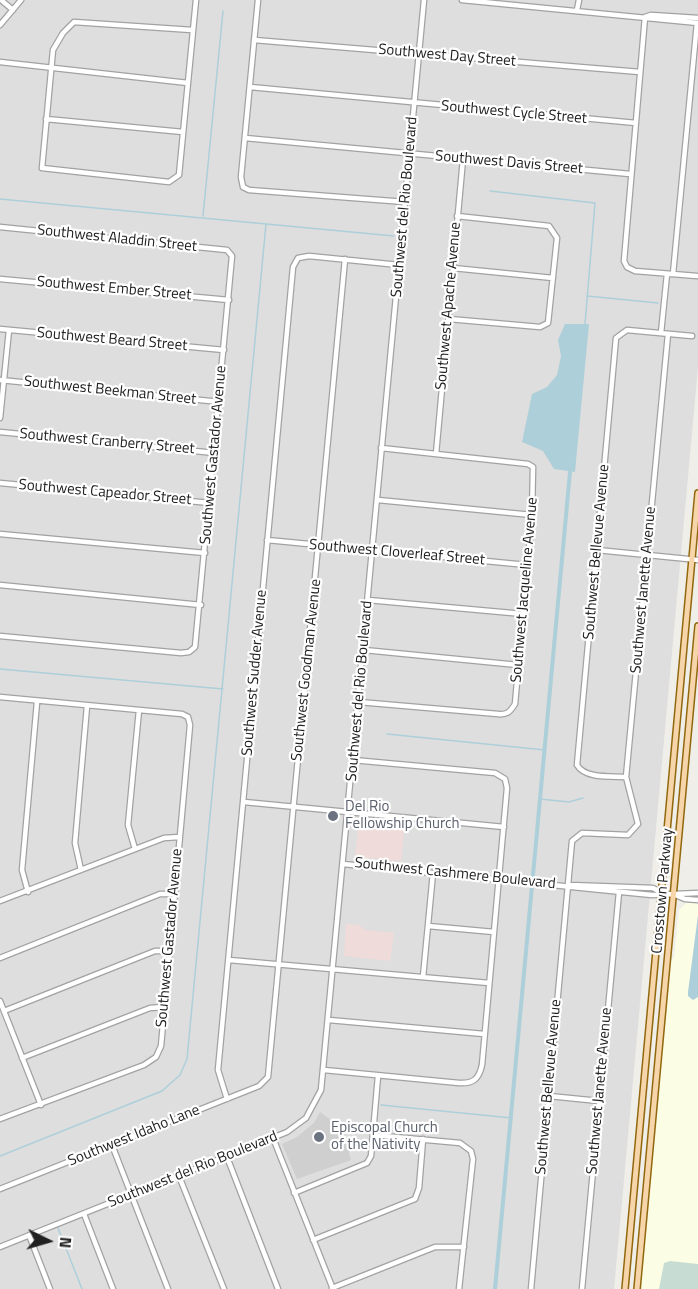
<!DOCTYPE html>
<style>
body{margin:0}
#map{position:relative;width:698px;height:1289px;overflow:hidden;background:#f0eee8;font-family:"Titillium Web",sans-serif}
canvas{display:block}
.north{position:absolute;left:18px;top:1211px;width:60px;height:60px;-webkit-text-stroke:4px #fff;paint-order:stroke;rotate:95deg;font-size:16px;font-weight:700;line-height:24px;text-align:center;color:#212121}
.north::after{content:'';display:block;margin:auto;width:21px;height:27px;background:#212121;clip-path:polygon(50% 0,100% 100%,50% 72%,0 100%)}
</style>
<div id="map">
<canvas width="698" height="1289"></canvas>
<div class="north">N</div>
</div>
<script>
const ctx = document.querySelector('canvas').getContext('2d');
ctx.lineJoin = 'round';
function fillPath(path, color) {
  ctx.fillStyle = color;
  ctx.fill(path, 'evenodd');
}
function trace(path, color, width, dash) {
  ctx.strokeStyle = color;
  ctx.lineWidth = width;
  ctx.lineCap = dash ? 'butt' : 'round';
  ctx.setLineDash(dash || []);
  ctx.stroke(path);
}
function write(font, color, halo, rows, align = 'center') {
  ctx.font = font + ' "Titillium Web",sans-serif';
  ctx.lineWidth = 4.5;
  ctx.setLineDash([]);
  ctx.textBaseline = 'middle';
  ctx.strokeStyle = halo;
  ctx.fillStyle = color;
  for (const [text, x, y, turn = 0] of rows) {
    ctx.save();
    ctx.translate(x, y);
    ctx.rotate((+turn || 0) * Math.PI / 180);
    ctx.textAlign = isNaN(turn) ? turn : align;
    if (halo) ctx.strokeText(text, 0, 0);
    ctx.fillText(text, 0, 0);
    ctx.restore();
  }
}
const residential = new Path2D(`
 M0,0H698V367L614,1289H0Z`);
const commercial = new Path2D(`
 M362,817L405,822L401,861L355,857L359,821H361Z
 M346,924L359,925L365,930L394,933L390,961L344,956Z`);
const education = new Path2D(`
 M686,903H698V1289H640L670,963L674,956L679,910Z`);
const religious = new Path2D(`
 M320,1112L342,1128L351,1160L297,1179L282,1144L297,1137L314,1123Z`);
const wetland = new Path2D(`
 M670,1261L698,1264V1289H659L664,1263Z`);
const water = new Path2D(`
 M565,324H589L575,472L554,469L543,451L522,442L532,394L547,387L557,375L561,356L558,340Z
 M698,915V997L693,1000L688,996V992Z`);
const stream = new Path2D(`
 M490,191L595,203L585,324
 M0,199L394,236
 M203,216L223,11
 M587,296L658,303
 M0,669L223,689
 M387,734L545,750
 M540,799L569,802L583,798
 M381,1105L512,1118
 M0,1156L162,1091L180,1075L187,1059L266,224
 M58,1228L82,1289`);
const canal = new Path2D(`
 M495,1289L570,472`);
const minor = new Path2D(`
 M1,0L13,10
 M258,0L241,177L243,187L249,190L405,202
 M462,0L698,23
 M577,10L579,0
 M645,17L624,261L627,267L635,271L697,276
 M645,17L651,15L698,18
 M0,25L21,0
 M192,30L74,22L63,33L53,50L42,168L169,182L179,175L196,0
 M254,40L640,72
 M0,62L188,83
 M250,87L636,123
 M46,119L183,132
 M245,138L630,174
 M0,227L227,250L232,256L195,647L189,652L181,653L0,636
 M453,268L553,278
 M673,274L697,23
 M0,279L229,300
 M449,319L540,327L548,323L557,238L549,226L457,216
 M0,329L224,350
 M661,333L667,274
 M0,380L220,402
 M0,418L9,330
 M0,432L215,453
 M436,454L463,159
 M0,483L210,503
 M378,500L532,515
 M0,534L205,553
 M267,540L527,565
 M597,550L698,560
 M0,585L201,605
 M368,600L523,614
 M364,650L518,665
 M0,697L182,714L188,717L190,725L161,1046L156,1057L144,1065L0,1119
 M359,702L498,714C507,715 510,712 515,704L532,515L533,467L528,464L381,448
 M626,777C611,776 585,779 577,765L616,338L627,330L692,336
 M244,802L504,827
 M135,849L128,825L139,710
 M343,864L652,895L698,893
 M81,870L75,843L87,706
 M570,885L653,888L662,893
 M28,892L22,870L37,702
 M675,895L685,899L698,900
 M0,901L164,838L179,837
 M428,926L494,932
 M0,958L160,894H174
 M229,960L489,983
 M423,977L433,873
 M0,1001L41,1105
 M4,1011L155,951H169
 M329,1020L484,1034
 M22,1058L150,1008L163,1007
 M324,1070L459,1083C473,1084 479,1079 482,1065L507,788L505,779L495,773L353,760
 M549,1096L599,1101
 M227,1099L218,1070L293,267L298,258L309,256L399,265
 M373,1135L460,1143L471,1151L473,1159L459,1289
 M273,1138L333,1289
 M112,1145L168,1289
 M227,1157L278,1289
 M179,1176L224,1289
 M0,1189L259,1086L268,1077L345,259
 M294,1193L367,1163L371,1156L378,1076
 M84,1214L113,1289
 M29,1235L50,1289
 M313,1240L415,1199L419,1188L423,1139
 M0,1247L287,1132L306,1118L321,1090L424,0
 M332,1288L435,1247H464
 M531,1289L572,841L582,833L628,835L638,824L626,777L668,334
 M582,1289L619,892`);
const major = new Path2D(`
 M625,1289L698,493
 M637,1289L698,626`);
const markers = [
 [333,816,6,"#6b7280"],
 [319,1137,6,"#6b7280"]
];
const streetNames = [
 ["Southwest Day Street",447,56,5],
 ["Southwest Cycle Street",514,113,5],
 ["Southwest Davis Street",509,163,5],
 ["Southwest del Rio Boulevard",405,207,-85],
 ["Southwest Aladdin Street",117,239,6],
 ["Southwest Ember Street",114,289,5],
 ["Southwest Apache Avenue",449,306,-85],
 ["Southwest Beard Street",112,340,5],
 ["Southwest Beekman Street",110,391,6],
 ["Southwest Cranberry Street",107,442,5],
 ["Southwest Gastador Avenue",214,455,-85],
 ["Southwest Capeador Street",105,493,5],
 ["Southwest Bellevue Avenue",597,552,-85],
 ["Southwest Cloverleaf Street",397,553,5],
 ["Southwest Jacqueline Avenue",525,590,-85],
 ["Southwest Janette Avenue",644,590,-85],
 ["Southwest Goodman Avenue",307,670,-84],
 ["Southwest Sudder Avenue",255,673,-85],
 ["Southwest del Rio Boulevard",360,691,-85],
 ["Southwest Cashmere Boulevard",455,874,6],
 ["Crosstown Parkway",663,891,-85],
 ["Southwest Gastador Avenue",170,938,-85],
 ["Southwest Bellevue Avenue",549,1087,-85],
 ["Southwest Janette Avenue",600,1091,-85],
 ["Southwest Idaho Lane",134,1136,-22],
 ["Southwest del Rio Boulevard",193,1170,-22]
];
const worshipNames = [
 ["Del Rio",345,807],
 ["Fellowship Church",345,824],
 ["Episcopal Church",331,1128],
 ["of the Nativity",331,1145]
];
fillPath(residential, '#dfdede');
fillPath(commercial, '#efdbd9');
fillPath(education, '#fcfde5');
fillPath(religious, '#cfcfcf');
fillPath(wetland, '#c7ddd3');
fillPath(water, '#adcfda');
trace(stream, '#adcfda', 1.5);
trace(canal, '#adcfda', 4);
trace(minor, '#a2a2a2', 7);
trace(major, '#91680d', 8);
trace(minor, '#fff', 4.5);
trace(major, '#f5d5a9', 5);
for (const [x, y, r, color] of markers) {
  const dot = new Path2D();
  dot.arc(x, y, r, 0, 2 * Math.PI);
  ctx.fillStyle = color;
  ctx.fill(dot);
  trace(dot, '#fff', 2);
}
write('15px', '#212121', '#fff', streetNames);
write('15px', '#5b616d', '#fff', worshipNames, 'left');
</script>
